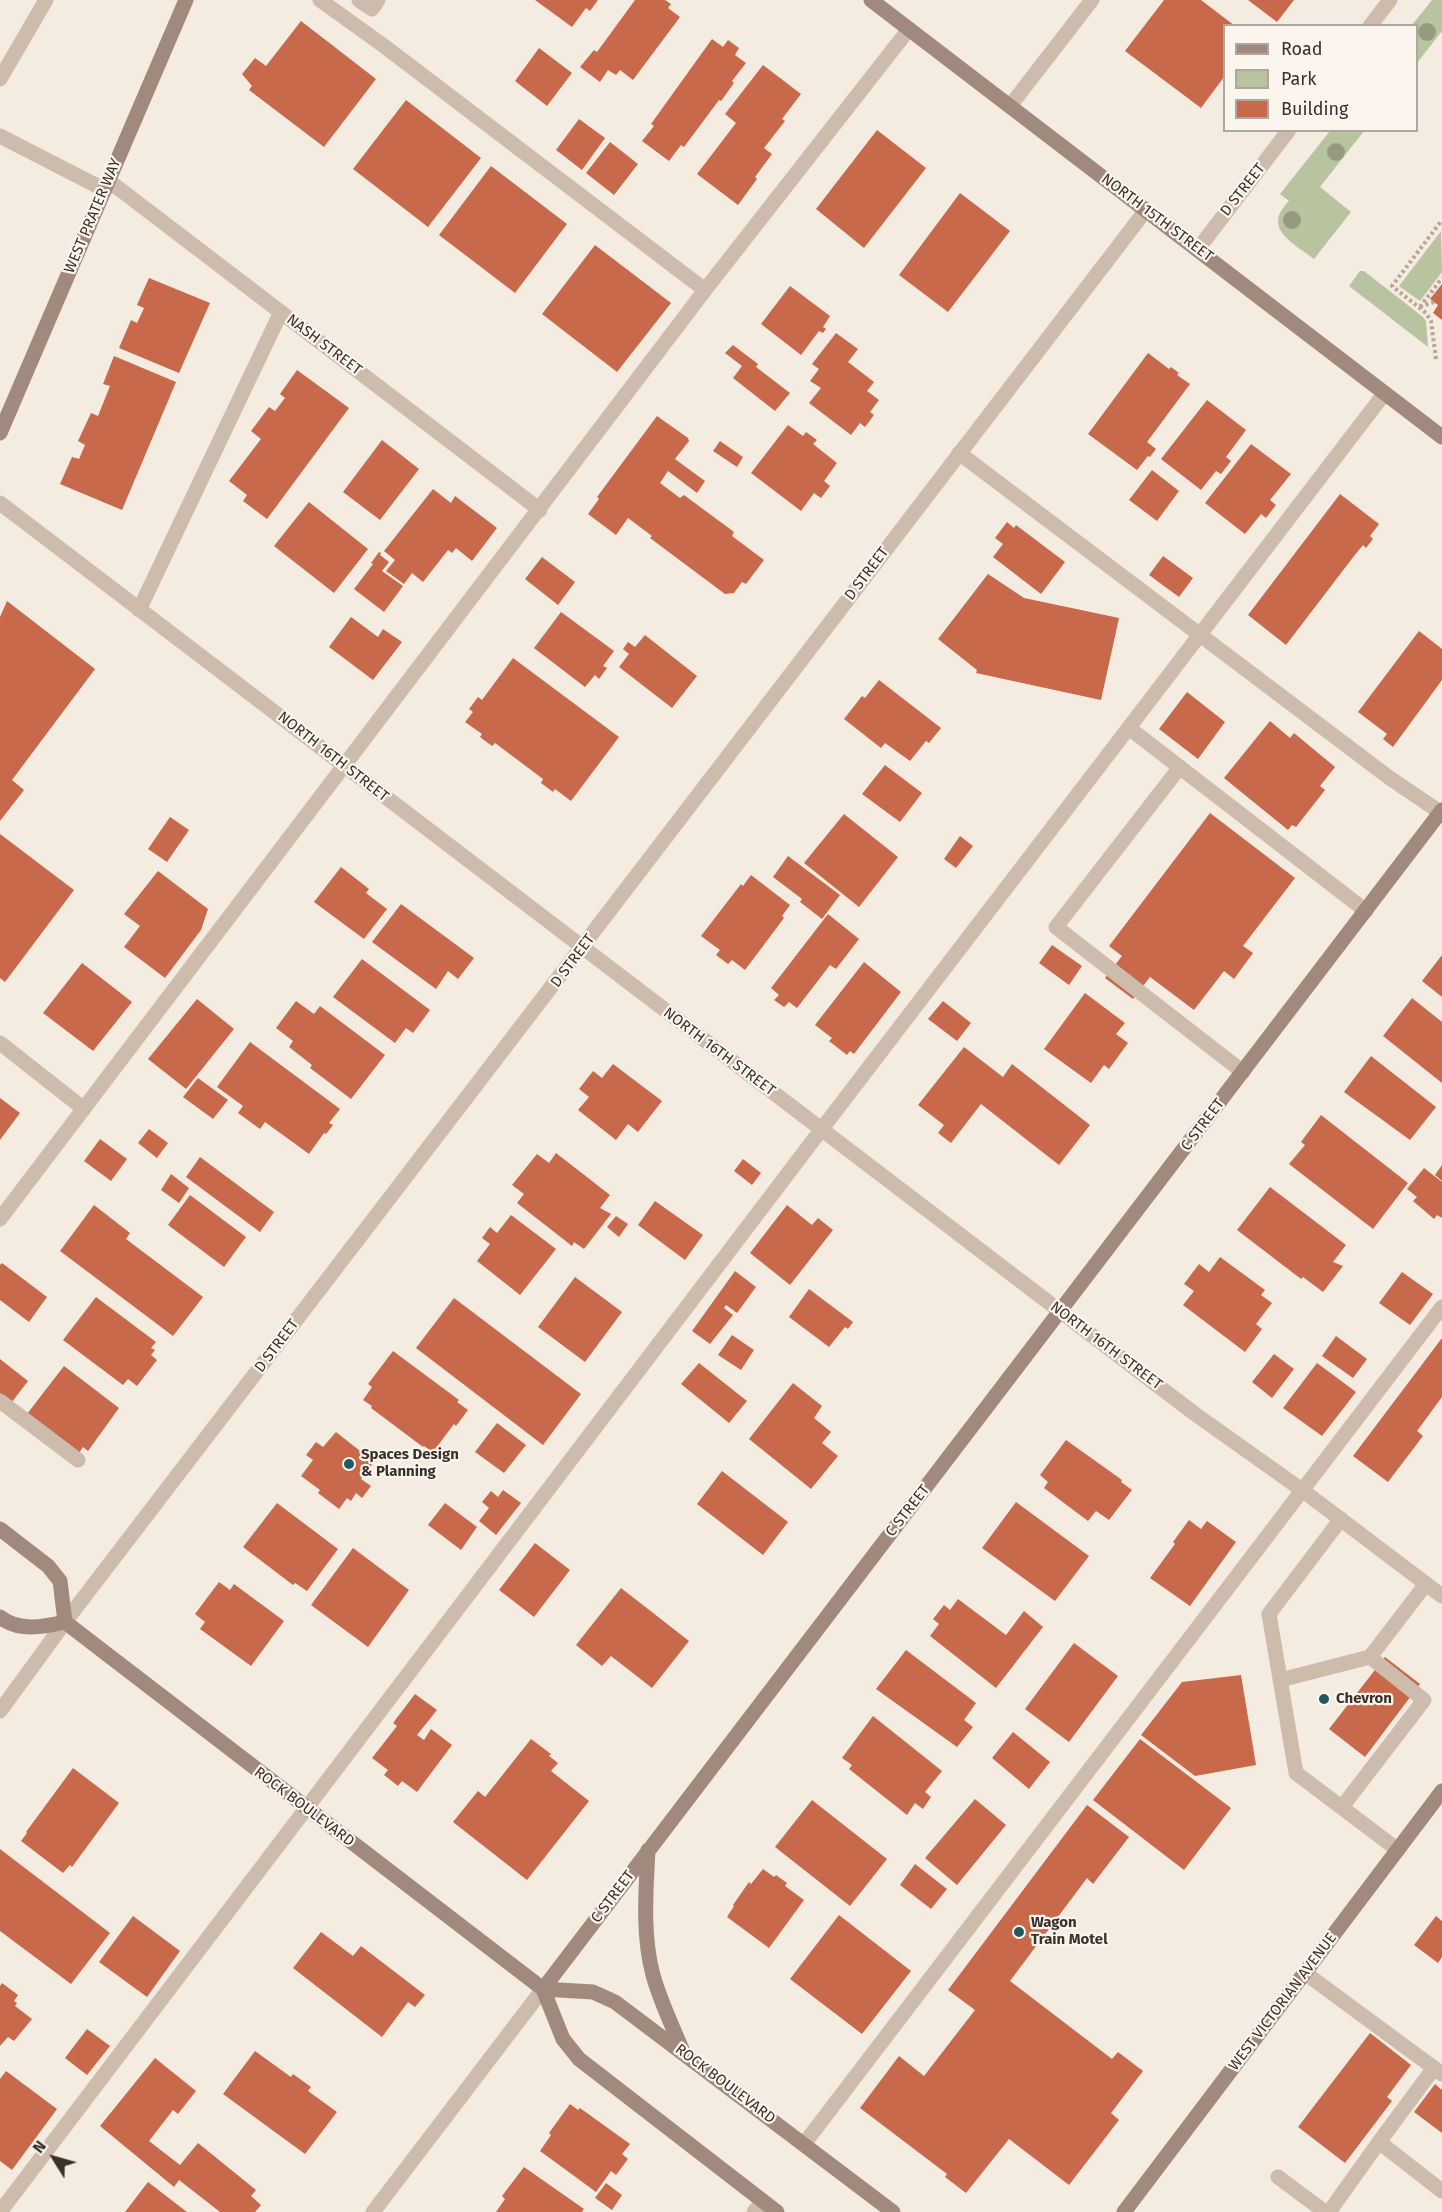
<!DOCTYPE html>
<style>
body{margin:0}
#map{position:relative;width:1442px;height:2212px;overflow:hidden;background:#f4ebe1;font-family:"Fira Sans",sans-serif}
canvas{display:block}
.legend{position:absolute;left:1223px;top:24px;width:195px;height:108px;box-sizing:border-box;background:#fbf5ee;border:2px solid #aea6a0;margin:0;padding:8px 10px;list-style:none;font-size:18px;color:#3b302b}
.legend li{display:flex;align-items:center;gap:12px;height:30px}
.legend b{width:30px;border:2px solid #aea6a0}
.north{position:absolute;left:24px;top:2128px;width:60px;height:60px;-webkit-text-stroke:4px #fbf5ee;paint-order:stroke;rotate:307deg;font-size:16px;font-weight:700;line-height:24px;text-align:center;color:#3b302b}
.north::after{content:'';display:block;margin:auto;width:21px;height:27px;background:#3b302b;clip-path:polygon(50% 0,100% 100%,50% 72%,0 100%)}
</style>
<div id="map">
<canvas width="1442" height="2212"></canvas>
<ul class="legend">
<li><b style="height:8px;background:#a18a7d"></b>Road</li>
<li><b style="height:16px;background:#b8c4a0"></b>Park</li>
<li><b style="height:16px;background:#c8694b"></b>Building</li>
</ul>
<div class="north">N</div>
</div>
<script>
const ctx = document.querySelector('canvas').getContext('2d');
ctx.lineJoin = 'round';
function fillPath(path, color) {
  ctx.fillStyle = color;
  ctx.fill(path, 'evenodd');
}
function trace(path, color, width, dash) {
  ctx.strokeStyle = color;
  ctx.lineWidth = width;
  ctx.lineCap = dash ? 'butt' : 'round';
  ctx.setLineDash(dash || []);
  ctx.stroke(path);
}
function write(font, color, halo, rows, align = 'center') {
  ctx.font = font + ' "Fira Sans",sans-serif';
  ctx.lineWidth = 4.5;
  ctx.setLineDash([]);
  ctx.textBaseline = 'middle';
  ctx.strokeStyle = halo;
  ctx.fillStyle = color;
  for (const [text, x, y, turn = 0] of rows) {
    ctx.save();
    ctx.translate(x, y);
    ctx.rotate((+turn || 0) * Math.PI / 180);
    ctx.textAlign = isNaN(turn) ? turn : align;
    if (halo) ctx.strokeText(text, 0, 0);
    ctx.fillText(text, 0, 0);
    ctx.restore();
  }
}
const green = new Path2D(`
 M1432,0H1442V31L1417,63L1416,26L1412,25Z
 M1330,131H1364L1320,187L1351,212L1314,259C1301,248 1270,234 1280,213C1282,209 1286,204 1289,201L1280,194Z
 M1441,231L1442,272L1420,301L1399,286Z
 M1360,271H1364L1423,317L1426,321L1428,347L1349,286Z`);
const building = new Path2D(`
 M535,0H598L590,11L586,8L572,27Z
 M635,0H665L671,4L668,8L680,17L633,80L620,70L616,75L608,70L600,82L580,67L594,50L597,52Z
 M1164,0H1201L1235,26H1224V77L1201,108L1125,51Z
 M1248,0H1294L1277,22Z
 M301,21L376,79L324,147L249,90L252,86L242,74L255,58L266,66Z
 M712,39L723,47L728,40L739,48L735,55L746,63L732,81L734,83L721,101L719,100L684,147L681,145L669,161L642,141L654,126L651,124Z
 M539,48L572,73L547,106L515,81Z
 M763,65L801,94L782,119L785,121L764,148L772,154L755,177L757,179L738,205L697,174L736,123L725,114Z
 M406,100L481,158L428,227L353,169Z
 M579,119L605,138L582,170L556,150Z
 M877,130L926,168L864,248L816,209Z
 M610,142L638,164L614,195L586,173Z
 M491,166L567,224L515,293L439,235Z
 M960,193L1010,231L948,312L899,275Z
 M595,245L671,303L617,372L542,314Z
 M149,278L210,303L179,373L119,348L131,320L137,323L144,308L137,305Z
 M1442,284V320L1433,313L1438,305L1430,299Z
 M790,286L830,316L823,327L826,329L823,333L819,331L801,355L761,324Z
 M836,333L858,349L848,362L874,382L867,391L879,400L870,412L874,415L865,427L860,423L851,435L809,403L821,388L810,381L819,369L812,364Z
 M733,345L758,364L756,367L790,393L775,411L733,378L742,366L725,353Z
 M1148,353L1169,369L1171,367L1179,373L1177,375L1190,384L1147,442L1156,449L1150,457L1148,456L1137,470L1088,434Z
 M114,356L176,382L122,510L60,484L72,457L79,459L85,445L78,441L91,413L98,416L110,386L103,384Z
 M297,370L349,408L267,519L243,501L247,495L229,481L261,439L251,431L269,407L275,411L285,398L280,394Z
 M1207,400L1246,430L1226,457L1231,461L1221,474L1216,471L1201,490L1161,459Z
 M657,416L688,438L689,441L675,459L705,481L697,493L668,471L660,483L680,498L684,495L734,532L732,536L764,560L746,584L742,582L734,593L725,594L650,538L652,536L628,518L616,535L588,514L599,499L597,497Z
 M788,425L803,436L806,432L817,440L813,444L837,463L824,481L830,486L821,498L814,493L801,511L751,473Z
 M382,440L419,469L380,520L343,492Z
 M720,441L743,457L737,467L713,451Z
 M1251,444L1291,474L1270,500L1276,505L1266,518L1261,514L1245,534L1205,503Z
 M1152,470L1179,491L1157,521L1129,500Z
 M433,489L451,503L455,496L497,528L472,561L456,548L452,553L448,550L423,582L412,573L404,584L386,571L395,560L384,551Z
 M1340,494L1379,524L1370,536L1373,539L1366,548L1363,545L1354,556L1286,645L1248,615Z
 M309,502L368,549L334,593L274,546Z
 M1007,522L1014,528L1016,525L1065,562L1041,594L993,557L1003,544L995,538Z
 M379,552L381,553L380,555L389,562L382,571L403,586L384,612L354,589L373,564L371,563Z
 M1163,556L1193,578L1179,597L1149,575Z
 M542,557L575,582L558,605L525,579Z
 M988,574L1024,598L1119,618L1101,700L976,673L977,670L938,639Z
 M7,601L95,669L12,780L24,790L0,821V617Z
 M561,612L614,651L603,666L607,668L599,679L595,675L585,687L534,648Z
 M351,617L378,637L383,629L402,642L373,680L329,647Z
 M1419,631L1442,649V680L1393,747L1383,739L1387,734L1358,712Z
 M645,635L697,676L672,708L619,667L629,654L623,649L628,642L635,647Z
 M513,658L619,737L571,801L555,789L553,792L541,783L543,779L495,743L492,746L480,737L482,734L465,722L473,712L469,709L478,697L482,700Z
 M879,680L941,728L929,743L926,741L910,761L885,743L881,748L844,719L862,696L865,698Z
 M1187,692L1225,722L1198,759L1159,729Z
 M1270,721L1290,738L1294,733L1335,767L1320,786L1325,790L1296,827L1292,825L1288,830L1224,778Z
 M885,765L922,793L900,822L862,794Z
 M1210,813L1295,878L1243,946L1253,953L1234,979L1224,971L1194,1010L1150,977L1133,999L1105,978L1122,956L1109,946Z
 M844,814L898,857L859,907L804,863Z
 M170,817L189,830L167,862L148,849Z
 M0,834L74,890L5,982L0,978Z
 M960,836L973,846L956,868L944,859Z
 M788,856L840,895L822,919L800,902L802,899L773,877Z
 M341,867L369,889L366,893L387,909L364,939L314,902Z
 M158,871L208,909L201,930L165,978L124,947L140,926L124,914Z
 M751,875L790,905L782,916L784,918L745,970L732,960L728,964L716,955L720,950L701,936L741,884L743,886Z
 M401,904L474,958L458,979L448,971L436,989L372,942Z
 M828,914L859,939L836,969L830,965L797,1008L789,1002L784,1007L774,1000L779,995L771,988Z
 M1052,945L1082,966L1069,985L1039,963Z
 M1442,955V997L1422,981Z
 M362,959L430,1010L413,1033L406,1028L395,1043L333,997Z
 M864,962L901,992L854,1054L850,1051L847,1055L829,1041L832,1038L815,1025Z
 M82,963L132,1002L93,1051L43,1013Z
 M1085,993L1125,1023L1116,1034L1128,1043L1109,1069L1104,1065L1091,1083L1044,1049Z
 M1412,998L1442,1022V1083L1383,1036Z
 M197,999L234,1029L186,1089L148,1059Z
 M296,1001L314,1014L320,1006L385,1055L351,1099L310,1068L312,1065L289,1047L293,1041L276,1028Z
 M943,1001L971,1023L957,1041L928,1019Z
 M250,1042L340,1109L329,1123L333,1125L326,1134L324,1133L309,1154L265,1122L260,1129L238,1113L243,1106L217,1087Z
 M964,1047L1003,1077L1012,1064L1090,1125L1059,1165L981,1104L951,1143L938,1133L944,1125L918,1105Z
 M1371,1056L1436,1107L1410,1140L1344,1092Z
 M613,1064L662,1101L638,1132L628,1124L616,1140L578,1110L589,1097L579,1089L593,1071L602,1078Z
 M198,1078L228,1100L213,1119L183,1097Z
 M0,1098L20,1113L0,1140Z
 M1321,1115L1408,1183L1373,1229L1289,1164L1305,1145L1301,1142Z
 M149,1129L168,1143L157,1158L138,1143Z
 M100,1139L127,1159L111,1181L84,1161Z
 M556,1153L610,1195L600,1208L611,1214L584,1249L574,1242L572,1246L517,1203L524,1194L512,1185L537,1154L549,1163Z
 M200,1157L274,1212L260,1232L186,1177Z
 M743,1159L761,1173L752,1185L734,1171Z
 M1442,1165V1181L1435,1175Z
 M1424,1168L1442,1182V1218L1437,1215L1434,1219L1413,1201L1417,1197L1407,1189Z
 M171,1174L189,1188L179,1203L161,1190Z
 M1270,1187L1346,1245L1333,1262L1343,1266L1323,1292L1303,1277L1301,1279L1237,1230Z
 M190,1195L246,1237L224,1267L168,1225Z
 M655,1201L703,1235L685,1260L638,1225Z
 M94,1205L130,1233L126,1239L203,1297L173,1336L60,1251Z
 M787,1205L812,1225L818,1218L833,1230L790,1285L750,1253Z
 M511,1215L556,1249L520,1295L477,1261L490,1244L482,1238L490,1227L497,1233Z
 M616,1216L628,1224L619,1237L607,1227Z
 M1220,1257L1265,1290L1261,1295L1272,1303L1256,1324L1262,1329L1245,1352L1183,1305L1194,1291L1184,1284L1199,1264L1209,1272Z
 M2,1263L47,1297L29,1322L0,1300V1265Z
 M735,1271L756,1287L737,1313L726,1305L724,1308L733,1315L710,1344L692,1331Z
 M1402,1272L1433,1294L1410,1325L1379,1303Z
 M575,1277L622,1312L585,1362L538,1327Z
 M809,1289L853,1322L848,1329L845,1327L829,1347L789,1317Z
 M96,1297L156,1342L151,1348L155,1350L151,1355L157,1360L137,1386L128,1379L123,1385L63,1340Z
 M454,1298L581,1394L543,1445L416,1348Z
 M732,1335L754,1350L741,1370L718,1355Z
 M1336,1336L1367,1359L1353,1378L1322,1356Z
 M1442,1338V1397L1417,1431L1423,1436L1388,1482L1353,1456Z
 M393,1351L459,1400L457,1402L468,1410L456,1426L454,1424L433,1452L424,1446L423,1447L371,1408L372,1406L363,1400L372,1387L368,1384Z
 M1274,1354L1294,1369L1272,1398L1252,1382Z
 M0,1359L28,1381L12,1402L0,1393Z
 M699,1363L747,1401L729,1423L681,1384Z
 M1317,1363L1356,1392L1322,1436L1283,1408Z
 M64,1366L119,1408L88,1451L83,1447L79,1453L27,1414Z
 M793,1383L822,1406L814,1418L831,1432L822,1443L838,1456L811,1489L749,1439Z
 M497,1423L526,1445L504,1473L475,1452Z
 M336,1432L374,1462L361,1479L371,1486L362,1498L356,1493L351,1501L347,1498L339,1509L318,1493L320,1490L301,1476L313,1460L306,1455L316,1442L323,1447Z
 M1066,1440L1122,1480L1121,1482L1132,1490L1109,1520L1096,1511L1088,1521L1044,1488L1048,1482L1040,1475Z
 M722,1471L788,1522L763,1555L697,1504Z
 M503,1490L521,1503L496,1535L479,1521L489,1508L482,1502L491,1491L498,1497Z
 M1016,1502L1089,1556L1055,1601L982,1548Z
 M277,1503L338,1549L307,1591L295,1583L293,1585L243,1547Z
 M445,1503L477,1527L461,1550L428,1525Z
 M1189,1520L1201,1529L1207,1521L1236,1542L1190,1606L1150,1578L1175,1544L1173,1542Z
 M535,1543L570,1570L534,1617L499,1590Z
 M353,1548L409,1590L368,1647L311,1605Z
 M219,1582L230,1590L234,1584L284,1621L251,1666L200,1629L205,1622L195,1614Z
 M621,1588L689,1641L652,1688L611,1656L602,1666L576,1645Z
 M958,1599L1006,1635L1024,1611L1043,1627L996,1688L930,1636L939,1624L933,1619L944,1605L950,1610Z
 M1074,1643L1118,1676L1069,1742L1025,1709Z
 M906,1650L976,1703L964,1720L973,1727L957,1747L876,1689Z
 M1385,1657L1420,1684L1365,1757L1329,1729Z
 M1241,1675L1256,1765L1195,1776L1141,1735L1182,1682Z
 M415,1694L437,1710L417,1735L424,1740L431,1729L452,1745L417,1792L402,1781L398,1786L384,1775L388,1770L372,1758L397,1726L393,1723Z
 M873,1716L942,1771L925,1792L931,1797L923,1809L915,1803L907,1815L849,1769L852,1765L842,1758Z
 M1013,1732L1050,1762L1029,1789L992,1758Z
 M531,1739L551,1754L549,1756L558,1763L551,1771L589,1801L527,1880L453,1822L478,1791L485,1797Z
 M1140,1739L1231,1808L1184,1870L1093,1800Z
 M73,1768L119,1803L72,1867L70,1865L63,1873L21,1841L27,1833L26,1832Z
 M975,1799L1006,1825L957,1885L925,1858Z
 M812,1800L887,1859L850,1906L775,1847Z
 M1087,1805L1129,1837L1093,1884L1087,1878L1010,1981L1112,2059L1118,2052L1143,2071L1111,2113L1119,2120L1069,2185L1009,2139L966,2193L945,2177L947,2174L860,2108L899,2056L924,2076L975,2010L948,1990Z
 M0,1849L110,1933L71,1984L0,1931Z
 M915,1864L947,1889L931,1909L900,1885Z
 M763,1869L774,1877L776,1875L787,1883L785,1886L804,1900L769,1948L727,1917L734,1906L733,1905L749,1882L751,1884Z
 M839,1915L911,1971L862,2034L790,1979Z
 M133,1916L180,1951L147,1997L99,1962Z
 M1436,1916L1442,1921V1957L1438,1963L1414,1945Z
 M321,1932L353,1956L361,1946L425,1995L415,2007L408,2002L382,2037L293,1968Z
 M2,1983L18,1995L14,2001L17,2003L15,2006L32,2019L14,2041L8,2037L0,2046V1986Z
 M87,2029L110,2046L87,2075L65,2058Z
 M1370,2033L1411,2065L1387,2097L1392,2101L1345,2163L1298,2127Z
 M255,2051L291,2077L293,2074L311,2087L308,2091L337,2112L305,2154L223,2094Z
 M155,2058L196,2091L178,2114L173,2110L149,2141L180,2165L198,2143L256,2190L251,2196L261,2205L255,2212H220L179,2180L174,2187L100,2126Z
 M6,2071L57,2109L12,2170L0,2161V2079Z
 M1435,2084L1442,2090V2133L1414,2112Z
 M570,2104L578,2110L580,2108L630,2144L622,2154L628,2159L616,2175L611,2171L596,2192L540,2151L551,2135L549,2133Z
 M524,2167L584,2209L582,2212H496L505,2199L502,2196Z
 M148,2182L187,2212H125Z
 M606,2183L622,2195L612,2210L595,2198Z`);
const path = new Path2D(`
 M1420,307L1442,278
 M1420,307L1434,302
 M1436,359L1431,321L1426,313L1392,286L1442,220`);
const lane = new Path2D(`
 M320,0L384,46L705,290
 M359,0L372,9L378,0
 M0,79L46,0
 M1010,106L1092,0
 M0,136L105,190
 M109,181L540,510
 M959,453L1391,779L1440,812
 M139,610L281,312
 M1129,728L1366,911
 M1180,767L1056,927L1243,1072
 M0,1043L84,1109
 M0,1219L705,290L909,29
 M0,1401L78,1460
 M1341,1519L1269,1614L1296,1773L1398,1850
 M1280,1680L1370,1657
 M1342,1807L1424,1700L1370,1657L1426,1584
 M1305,1973L1434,2068
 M1379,2142L1434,2068L1442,2074
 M804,2144L1442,1307
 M1278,2177L1325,2212
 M0,2212L821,1130L1384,394
 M754,2212L763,2201
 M1329,2212L1379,2142L1442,2191`);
const street = new Path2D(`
 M1370,26L1390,0
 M1198,249L1289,130
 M0,503L1195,1414L1302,1490L1442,1596
 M0,1711L65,1622L1146,210
 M373,2212L543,1989`);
const secondary = new Path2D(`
 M871,0L1442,437
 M0,433L186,0
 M0,1529L48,1566L60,1581L65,1622L543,1989L563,2039L579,2059L777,2212
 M0,1617C19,1632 43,1627 65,1622
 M648,1850C646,1891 642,1934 653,1975C660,2001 673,2027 683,2052
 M543,1989L1442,810
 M543,1989L593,1992L615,2002L893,2212
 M1124,2212L1442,1791`);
const trees = [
 [1427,32],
 [1336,152],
 [1292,220]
];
const markers = [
 [349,1464,6,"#1f5a5e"],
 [1324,1699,6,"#1f5a5e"],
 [1019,1932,6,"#1f5a5e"]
];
const streetNames = [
 ["D STREET",1243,190,-52],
 ["WEST PRATER WAY",93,216,-67],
 ["NORTH 15TH STREET",1157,218,37],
 ["NASH STREET",324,345,37],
 ["D STREET",867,574,-53],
 ["NORTH 16TH STREET",333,757,38],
 ["D STREET",573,961,-53],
 ["NORTH 16TH STREET",719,1052,37],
 ["C STREET",1203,1125,-53],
 ["D STREET",277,1346,-53],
 ["NORTH 16TH STREET",1106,1346,37],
 ["C STREET",908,1511,-52],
 ["ROCK BOULEVARD",304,1807,37],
 ["C STREET",613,1897,-53],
 ["WEST VICTORIAN AVENUE",1283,2002,-53],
 ["ROCK BOULEVARD",725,2084,37]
];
const poiNames = [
 ["Spaces Design",361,1455],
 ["& Planning",361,1472],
 ["Chevron",1336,1699],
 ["Wagon",1031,1923],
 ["Train Motel",1031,1940]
];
fillPath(green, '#b8c4a0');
fillPath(building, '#c8694b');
trace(path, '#b9a596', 4, [3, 3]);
trace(lane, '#cdbbac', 15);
trace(street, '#cdbbac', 15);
trace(secondary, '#a18a7d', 15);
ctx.fillStyle = '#969b7f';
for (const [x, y] of trees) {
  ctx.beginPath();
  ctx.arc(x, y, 9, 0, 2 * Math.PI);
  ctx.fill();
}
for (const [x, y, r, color] of markers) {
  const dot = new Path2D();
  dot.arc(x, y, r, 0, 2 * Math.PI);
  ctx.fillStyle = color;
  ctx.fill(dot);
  trace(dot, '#fbf5ee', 2);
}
write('15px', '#3b302b', '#fbf5ee', streetNames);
write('bold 15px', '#3b302b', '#fbf5ee', poiNames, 'left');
</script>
